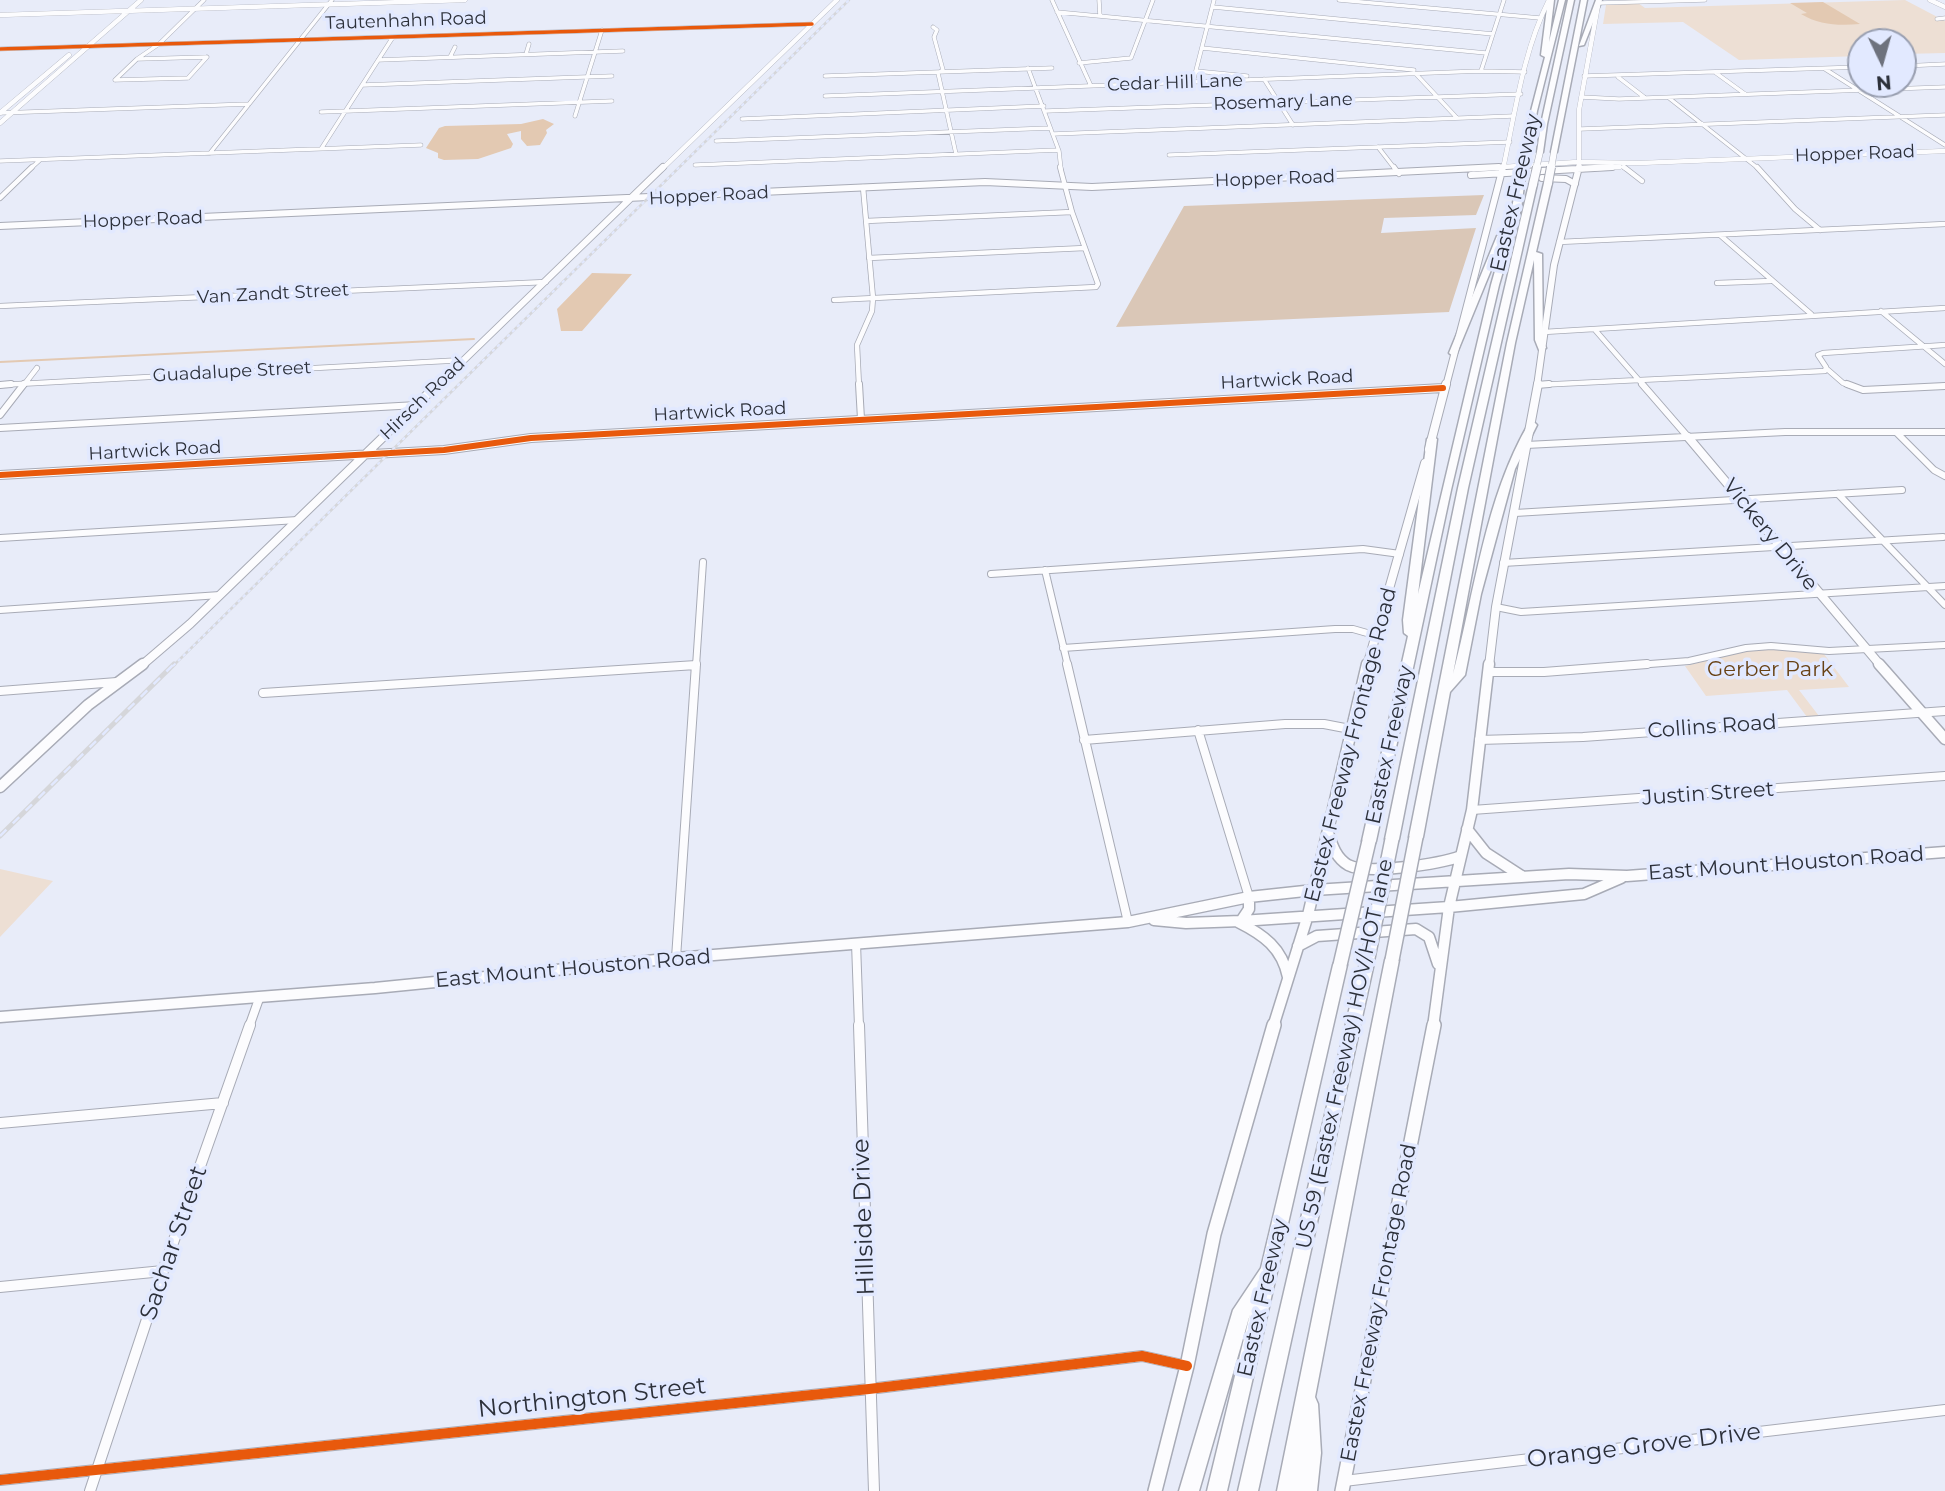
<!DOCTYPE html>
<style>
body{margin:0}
#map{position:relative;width:1945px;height:1491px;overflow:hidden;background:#e8ecf9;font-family:Montserrat,sans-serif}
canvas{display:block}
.north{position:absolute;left:1847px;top:28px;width:70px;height:70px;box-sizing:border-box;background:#e2e9ff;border:2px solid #999fb0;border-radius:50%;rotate:175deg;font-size:19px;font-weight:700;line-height:28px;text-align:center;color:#2c303a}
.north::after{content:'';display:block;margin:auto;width:24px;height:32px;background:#6e727d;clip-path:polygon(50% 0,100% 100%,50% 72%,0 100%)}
</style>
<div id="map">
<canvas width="1945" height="1491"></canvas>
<div class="north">N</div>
</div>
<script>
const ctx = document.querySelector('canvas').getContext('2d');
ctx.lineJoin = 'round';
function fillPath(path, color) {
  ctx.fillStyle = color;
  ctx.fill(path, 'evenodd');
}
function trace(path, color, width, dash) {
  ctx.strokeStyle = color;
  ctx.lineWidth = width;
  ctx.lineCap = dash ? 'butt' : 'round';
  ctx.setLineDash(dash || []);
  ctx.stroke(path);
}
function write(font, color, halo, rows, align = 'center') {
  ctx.font = font + ' Montserrat,sans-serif';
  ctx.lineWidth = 7;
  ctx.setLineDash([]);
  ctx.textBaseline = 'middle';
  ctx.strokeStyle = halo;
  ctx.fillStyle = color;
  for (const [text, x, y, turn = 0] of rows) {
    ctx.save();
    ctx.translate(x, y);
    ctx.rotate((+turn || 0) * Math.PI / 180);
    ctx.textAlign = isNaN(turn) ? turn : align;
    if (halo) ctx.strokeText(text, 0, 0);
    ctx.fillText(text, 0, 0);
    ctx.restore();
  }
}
const green = new Path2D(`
 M1905,0L1945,21V53L1903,54V42H1861V56L1739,60L1683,22L1603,24L1606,5L1638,3L1645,8Z
 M1773,649L1824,654L1849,687L1799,690L1819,716L1807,717L1787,690L1706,696L1685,666L1747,651Z
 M0,869L53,881L0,937Z`);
const forest = new Path2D(`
 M1484,195L1476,215L1384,218L1381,233L1476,228L1449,312L1116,327L1184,206Z`);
const water = new Path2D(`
 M1823,2L1860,24C1839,26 1819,25 1801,14L1807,13L1790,3Z
 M543,119L554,124L546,130L547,133L540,145L527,146L521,139V131L507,134L513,144L511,148L478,159L444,160L438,158V153L426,148L439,128L445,126L521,124Z
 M592,273L632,274L582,331H561L557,309Z`);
const stream = new Path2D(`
 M0,362L474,339`);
const streetFar4 = new Path2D(`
 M1052,0L1091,86
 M1099,0L1100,16
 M1339,0L1540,18
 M1599,3L1705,0
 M1213,7L1493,34
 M1057,12L1486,53
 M1937,19L1945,18
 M933,27L937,30L934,37L943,70L938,73L956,154
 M1202,48L1414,70
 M0,49L812,24
 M526,54L529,44
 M450,57L455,47
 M138,59L207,57
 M378,60L623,51
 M1079,63L1131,58L1153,0
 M1903,66L1945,64
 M1028,68L1059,151L1061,169
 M1825,69L1945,145
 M1196,71L1247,76
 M1481,71L1504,0
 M1716,73L1745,94
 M1416,74L1457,118
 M825,76L1052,68
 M1584,76L1861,67
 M1618,77L1644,97
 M1264,79L1293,125
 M115,80L137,59L159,44L204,0
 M115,80L188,78L207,57
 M1193,82L1214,0
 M363,85L612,76
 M825,96L1481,71L1525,72
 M1581,97L1619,99L1945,87
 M1669,98L1759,169
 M1046,111L1521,94
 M321,112L612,101
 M0,113L249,104
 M575,116L602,30
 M742,119L1044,106
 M1581,129L1945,115
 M1053,134L1513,116
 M716,141L1050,128
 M1378,147L1395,169
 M321,149L393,37
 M210,153L332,0
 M1169,155L1510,142
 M0,161L421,145
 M695,165L1058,150
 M1623,167L1626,169
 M30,169L40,160`);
const streetFar3 = new Path2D(`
 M1394,167L1399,174
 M1624,167L1642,181
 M1757,167L1795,209L1820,230
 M0,198L32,167
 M866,221L1072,212
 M1720,235L1811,314
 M1559,242L1945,224
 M869,258L1085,248
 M1717,283L1771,281
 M834,300L1096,287L1098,284L1072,212L1060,167
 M0,306L546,282
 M1881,311L1945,364
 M1596,331L1644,386
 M1544,332L1945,308
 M1827,369L1843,383L1852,386
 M0,385L464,360
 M1537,385L1825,371L1826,367L1818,355L1823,353L1945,345
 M23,386L37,368
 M859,386L857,345L872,311L873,298L863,187
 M1942,386H1945`);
const streetFar2 = new Path2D(`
 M859,384L861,419
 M1642,384L1688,437
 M1847,384L1863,390L1945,386
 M0,385L11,384
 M1537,385L1549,384
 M0,415L24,384
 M0,428L417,405
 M1897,433L1934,470L1945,476
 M1526,445L1785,432H1945
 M1838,494L1945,605
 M1515,513L1902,490
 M0,538L298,520
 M1503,563L1943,537
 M1045,570L1068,666
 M991,574L1363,549L1400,554
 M1496,607L1521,612L1945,586
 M0,610L220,595
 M1063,648L1335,629H1353L1374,635
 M681,666L696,665
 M696,666L703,562
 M1624,666L1689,661L1746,648L1771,646L1829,651L1945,645`);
const streetFar1 = new Path2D(`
 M1067,664L1128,922
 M1490,672H1544L1647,664
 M0,691L117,682
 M263,693L696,665
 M1198,730L1249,897
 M1084,740L1285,724H1324L1350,729
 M1479,740L1583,737L1945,711
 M1472,810L1945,776
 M856,943L859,1027
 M676,958L696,664
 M249,1027L260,996`);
const street = new Path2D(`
 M859,1025L874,1491
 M0,1123L223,1103
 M0,1287L163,1271
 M0,1480L869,1389L1142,1356L1187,1366
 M1344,1481L1945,1410
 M90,1491L163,1271L250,1025`);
const secondaryFar4 = new Path2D(`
 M1930,0L1945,7
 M0,15L465,0
 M0,113L69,55
 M0,123L141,0
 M662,169L837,0
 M1473,169L1577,162L1640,163L1945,151
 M1503,169C1515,113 1523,51 1549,0
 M1579,169V110L1599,0
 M1580,169L1620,167`);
const secondaryFar3 = new Path2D(`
 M1471,175L1612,167
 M1542,178L1566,179L1575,184
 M0,226L985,182L1092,187L1499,167
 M437,386L663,167
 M1446,386L1503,167
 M1537,386L1554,265L1579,167`);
const secondaryFar2 = new Path2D(`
 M1688,437L1881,666
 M1429,449L1446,384
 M0,475L444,450L531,438L1443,388
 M141,666L190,624L438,384
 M1367,666L1425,463
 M1489,666L1496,607L1538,384`);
const secondaryFar1 = new Path2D(`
 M1879,664L1945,739
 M0,787L88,705L143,664
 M1467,829L1486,853L1523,877
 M1328,833C1332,845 1336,858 1348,865C1367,875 1440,864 1461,856
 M1154,920L1186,923L1241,921L1449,907L1584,894L1621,878
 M1241,921L1249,909V897
 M1238,922C1264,935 1282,948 1288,977
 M1298,946L1317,936L1416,929L1429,937L1438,964
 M0,1017L375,988L676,958L1128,922L1249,897L1314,890L1569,874L1627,876L1945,852
 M1273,1027L1308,915L1367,664
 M1433,1027L1449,907L1472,810L1489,664`);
const secondary = new Path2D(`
 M1155,1491L1187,1366L1214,1234L1274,1025
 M1342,1491L1434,1025`);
const highway = new Path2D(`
 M1548,0H1554L1549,42L1559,0H1565L1537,111L1530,153L1527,155L1524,153L1531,111L1545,57L1541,55Z
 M1568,0H1574L1547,124L1543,152L1540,154L1537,152L1541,124Z
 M1581,0H1587L1557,152L1554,154L1551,152Z
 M1596,0H1602L1584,45L1579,46Z
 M1548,181L1552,183L1536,252L1542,254L1543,340L1546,348L1539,350L1535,340L1534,260L1515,343L1453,674C1475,591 1485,498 1529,423H1535L1537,425L1515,469L1481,594L1465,675L1450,692L1423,837L1421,841H1411L1409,837L1507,343L1544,183Z
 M1533,182L1537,184L1468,488L1399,839L1397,843H1387L1385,839L1458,488L1529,184Z
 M1517,183L1524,185L1521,209L1499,285L1451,490L1376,841L1374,845H1364L1362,841L1408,636L1404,633L1403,620L1427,439L1432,436L1437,439L1418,594L1491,285L1505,236L1457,353L1453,356L1449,353L1497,236L1508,227Z
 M1392,954L1397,956L1399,960L1315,1397L1318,1404L1321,1453L1317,1491H1297L1300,1476L1297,1491H1277L1385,960L1387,956Z
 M1367,957L1372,959L1374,963L1258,1491H1238L1360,963L1362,959Z
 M1340,959L1345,961L1347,965L1227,1491H1207L1250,1314L1199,1491H1179L1233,1310L1261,1268L1333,965L1335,961Z`);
const railFar1 = new Path2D(`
 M173,666L849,0`);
const rail = new Path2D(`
 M0,836L174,664`);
const highwayBridgeFar2 = new Path2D(`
 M1523,169L1527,153
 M1536,169L1540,152
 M1551,169L1554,152`);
const highwayBridgeFar1 = new Path2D(`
 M1548,183L1551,167
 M1533,184L1537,167
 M1520,185L1524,167`);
const highwayBridge = new Path2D(`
 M1392,960L1416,837
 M1367,963L1392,839
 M1340,965L1369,841`);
const cyclewayFar2 = new Path2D(`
 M0,49L812,24`);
const cyclewayFar1 = new Path2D(`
 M0,475L444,450L531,438L1443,388`);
const cycleway = new Path2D(`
 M0,1480L869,1389L1142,1356L1187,1366`);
const farStreetnames = [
 ["Tautenhahn Road",406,21,-2],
 ["Cedar Hill Lane",1175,83,-2],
 ["Rosemary Lane",1283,102,-2],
 ["Hopper Road",1855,154,-2],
 ["Hopper Road",1275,179,-2],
 ["Hopper Road",709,196,-3],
 ["Hopper Road",143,220,-2],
 ["Van Zandt Street",273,294,-3],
 ["Guadalupe Street",232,372,-3],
 ["Hartwick Road",1287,380,-3],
 ["Hirsch Road",423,399,-44],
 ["Hartwick Road",720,412,-3],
 ["Hartwick Road",155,451,-3]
];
const streetNames = [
 ["Eastex Freeway",1516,193,-77],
 ["Vickery Drive",1770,535,51],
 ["Collins Road",1712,727,-4],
 ["Eastex Freeway Frontage Road",1351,745,-76],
 ["Eastex Freeway",1390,745,-78],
 ["Justin Street",1708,794,-4],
 ["East Mount Houston Road",1786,864,-4],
 ["East Mount Houston Road",573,969,-5],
 ["US 59 (Eastex Freeway) HOV/HOT lane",1345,1054,-78],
 ["Eastex Freeway",1263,1298,-77],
 ["Eastex Freeway Frontage Road",1379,1303,-79]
];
const parkNames = [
 ["Gerber Park",1770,670]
];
const nearStreetnames = [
 ["Hillside Drive",864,1217,-92],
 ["Sachar Street",174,1243,-71],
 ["Northington Street",592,1398,-6],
 ["Orange Grove Drive",1644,1446,-7]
];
fillPath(green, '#eddfd4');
fillPath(forest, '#dac7b7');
fillPath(water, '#e3c9b2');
trace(stream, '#e3c9b2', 2);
trace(streetFar4, '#a8abb6', 4.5);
trace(streetFar3, '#a8abb6', 6);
trace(streetFar2, '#a8abb6', 8);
trace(streetFar1, '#a8abb6', 10);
trace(street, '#a8abb6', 12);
trace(secondaryFar4, '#a8abb6', 5);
trace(secondaryFar3, '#a8abb6', 8);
trace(secondaryFar2, '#a8abb6', 10);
trace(secondaryFar1, '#a8abb6', 13);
trace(secondary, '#a8abb6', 16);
trace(highway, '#a8abb6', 3);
trace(streetFar4, '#fcfcfe', 3.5);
trace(streetFar3, '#fcfcfe', 4.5);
trace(streetFar2, '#fcfcfe', 6);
trace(streetFar1, '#fcfcfe', 8);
trace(street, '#fcfcfe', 10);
trace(secondaryFar4, '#fcfcfe', 4.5);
trace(secondaryFar3, '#fcfcfe', 6);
trace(secondaryFar2, '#fcfcfe', 8);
trace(secondaryFar1, '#fcfcfe', 10);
trace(secondary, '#fcfcfe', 13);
fillPath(highway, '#fcfcfe');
trace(railFar1, '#d5d6da', 2.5);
trace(rail, '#d5d6da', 5);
trace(railFar1, '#e2e9ff', 2, [3.5]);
trace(rail, '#e2e9ff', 2.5, [9]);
trace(highwayBridgeFar2, '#a8abb6', 7, []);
trace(highwayBridgeFar1, '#a8abb6', 10, []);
trace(highwayBridge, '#a8abb6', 16, []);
trace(highwayBridgeFar2, '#fcfcfe', 6);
trace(highwayBridgeFar1, '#fcfcfe', 8);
trace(highwayBridge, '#fcfcfe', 13);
trace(cyclewayFar2, '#e8590c', 3.5);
trace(cyclewayFar1, '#e8590c', 6);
trace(cycleway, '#e8590c', 10);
write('18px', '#2c303a', '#e2e9ff', farStreetnames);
write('21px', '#2c303a', '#e2e9ff', streetNames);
write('21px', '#684215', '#e2e9ff', parkNames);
write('24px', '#2c303a', '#e2e9ff', nearStreetnames);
</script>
